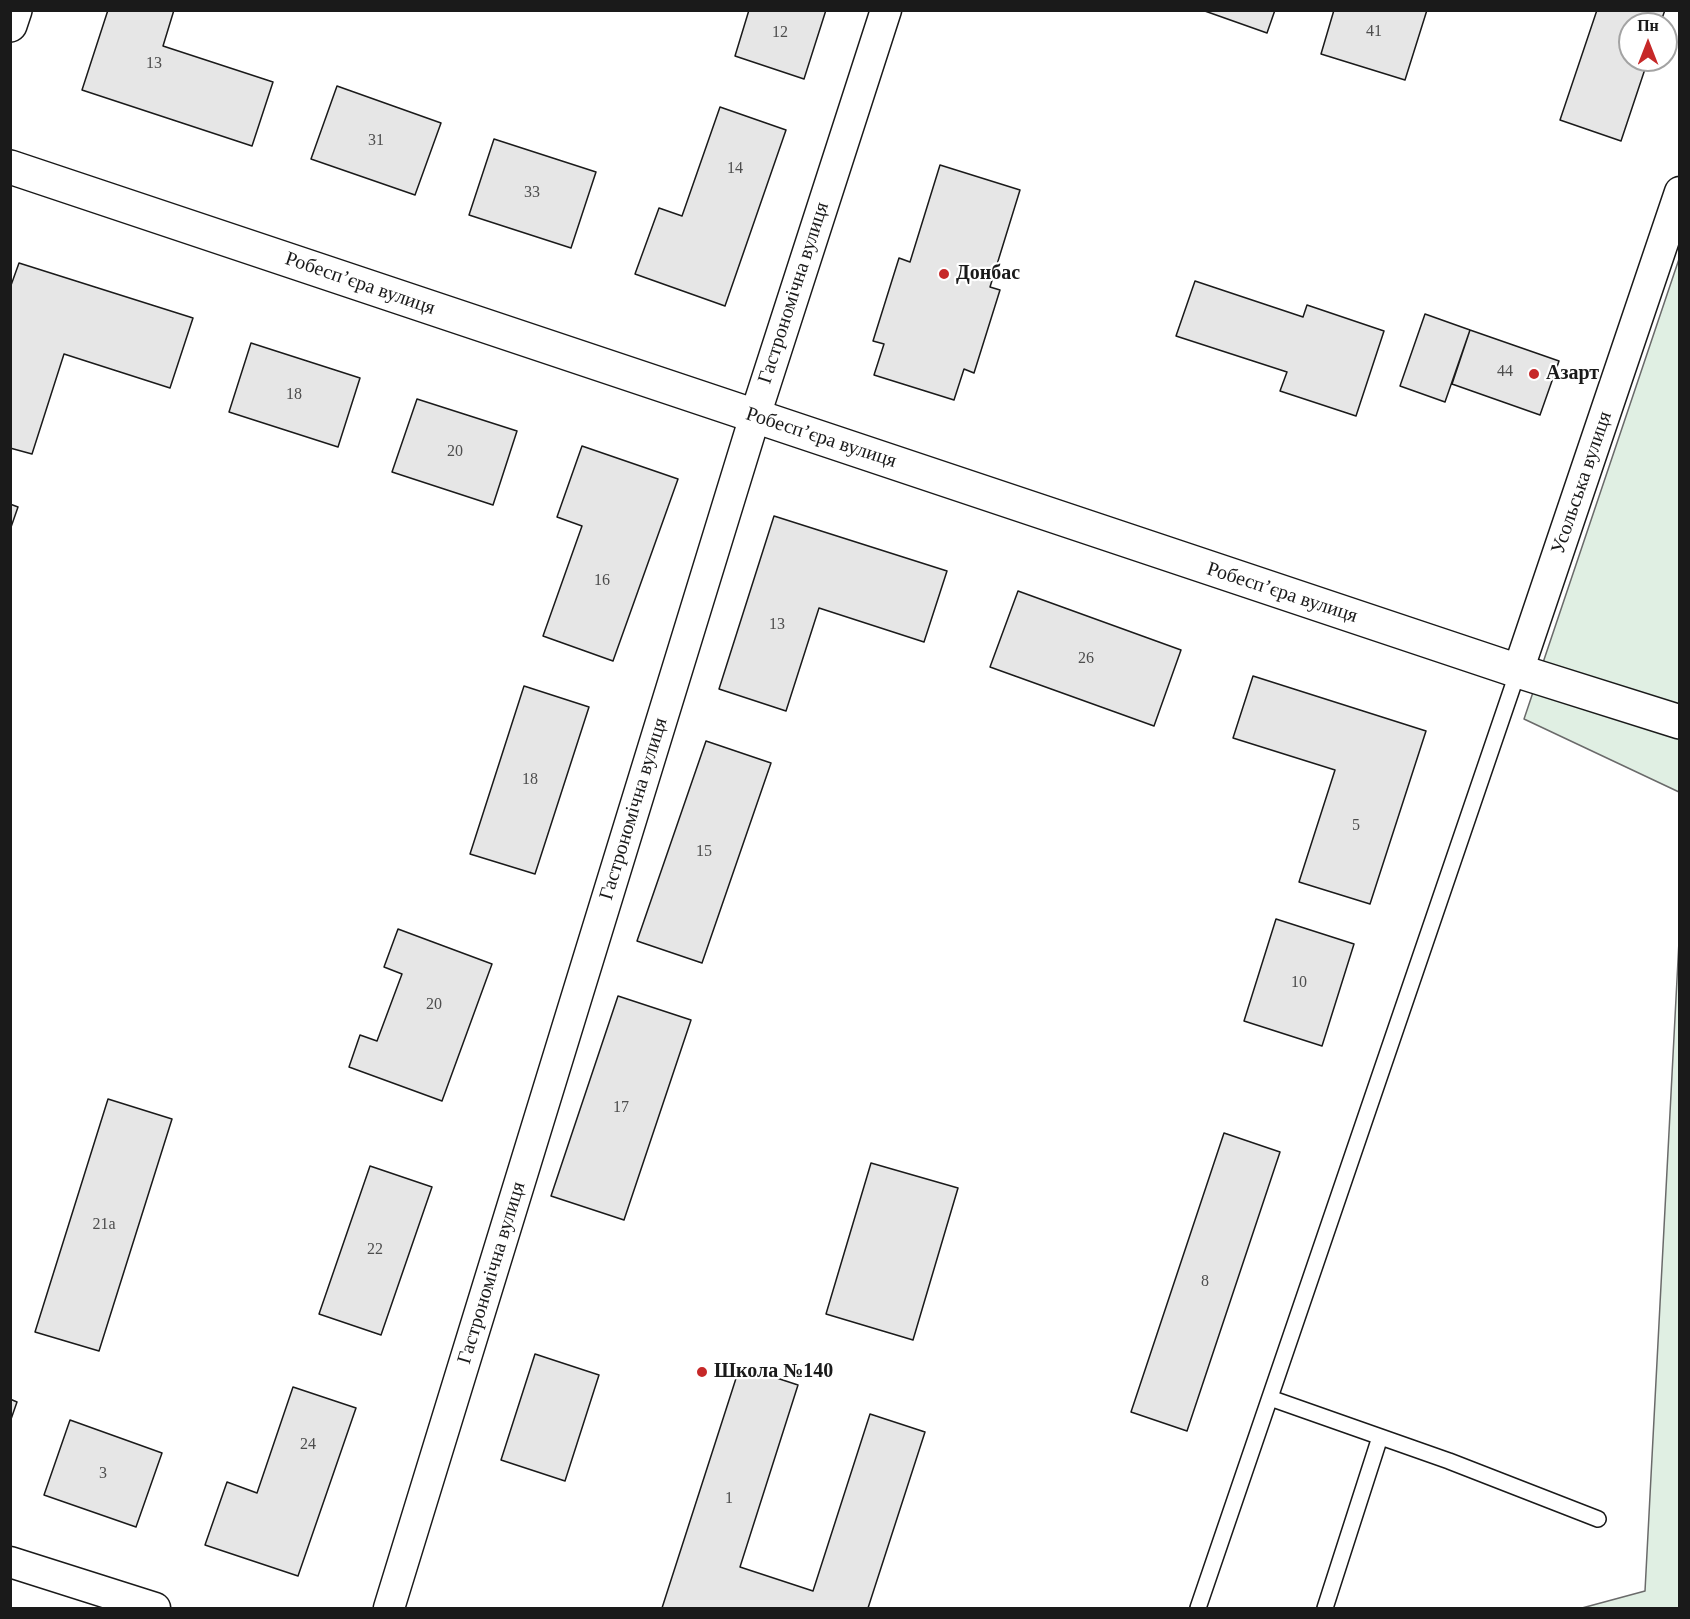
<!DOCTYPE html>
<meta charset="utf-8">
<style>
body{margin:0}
#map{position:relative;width:1690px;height:1619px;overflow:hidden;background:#fff;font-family:Georgia,serif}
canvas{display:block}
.frame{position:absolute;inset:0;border:12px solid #1a1a1a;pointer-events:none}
.north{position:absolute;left:1618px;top:12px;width:60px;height:60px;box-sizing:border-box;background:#fff;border:2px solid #a3a3a3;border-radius:50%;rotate:0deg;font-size:16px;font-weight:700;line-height:24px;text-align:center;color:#1a1a1a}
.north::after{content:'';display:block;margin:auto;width:21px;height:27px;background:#c62828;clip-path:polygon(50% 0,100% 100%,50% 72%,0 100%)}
</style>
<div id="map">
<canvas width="1690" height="1619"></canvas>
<div class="frame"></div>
<div class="north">Пн</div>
</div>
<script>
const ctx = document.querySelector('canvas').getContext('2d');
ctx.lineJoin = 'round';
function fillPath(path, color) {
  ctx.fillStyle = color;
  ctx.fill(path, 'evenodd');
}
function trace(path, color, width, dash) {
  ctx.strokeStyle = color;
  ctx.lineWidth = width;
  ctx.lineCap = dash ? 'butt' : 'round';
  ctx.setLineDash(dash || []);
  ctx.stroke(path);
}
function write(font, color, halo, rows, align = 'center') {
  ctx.font = font + ' Georgia,serif';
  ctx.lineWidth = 4.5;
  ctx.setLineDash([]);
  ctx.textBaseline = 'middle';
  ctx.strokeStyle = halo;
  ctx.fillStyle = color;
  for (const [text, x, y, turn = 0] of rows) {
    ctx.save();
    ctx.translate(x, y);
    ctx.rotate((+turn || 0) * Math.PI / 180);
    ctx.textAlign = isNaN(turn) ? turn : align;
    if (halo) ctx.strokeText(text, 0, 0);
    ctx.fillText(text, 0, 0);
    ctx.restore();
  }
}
const green = new Path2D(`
 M1679,259V792L1524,719Z
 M1679,941V1608H1582L1645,1591Z`);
const building = new Path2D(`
 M108,10H174L163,46L273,82L252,146L82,90Z
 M749,10H826L804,79L735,56Z
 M1202,10H1275L1267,33Z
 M1334,10H1427L1405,80L1321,54Z
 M1597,10H1665L1660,24H1630V60H1648L1621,141L1560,120Z
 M337,86L441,123L415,195L311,159Z
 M720,107L786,130L725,306L635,274L659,208L682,216Z
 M494,139L596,172L571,248L469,215Z
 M940,165L1020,190L990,287L1000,290L974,373L964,369L954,400L874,375L884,344L873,341L899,258L910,262Z
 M19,263L193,318L170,388L64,354L32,454L10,448V288Z
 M1195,281L1303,317L1307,305L1384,331L1356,416L1280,391L1287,372L1176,336Z
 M1425,314L1470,330L1445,402L1400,386Z
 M1470,330L1559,361L1540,415L1452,384Z
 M251,343L360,378L338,447L229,412Z
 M417,399L517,431L493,505L392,472Z
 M582,446L678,479L613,661L543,636L582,526L557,517Z
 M10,504L18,507L10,530Z
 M774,516L947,571L924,642L819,608L786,711L719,689Z
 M1018,591L1181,650L1154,726L990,667Z
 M1253,676L1426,731L1370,904L1299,882L1335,770L1233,738Z
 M524,686L589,707L535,874L470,854Z
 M706,741L771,763L702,963L637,941Z
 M1276,919L1354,944L1322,1046L1244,1021Z
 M398,929L492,964L442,1101L349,1067L360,1035L377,1041L402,974L384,967Z
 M618,996L691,1020L624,1220L551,1196Z
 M108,1099L172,1119L99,1351L35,1332Z
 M1224,1133L1280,1152L1187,1431L1131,1412Z
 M871,1163L958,1188L913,1340L826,1314Z
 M370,1166L432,1187L381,1335L319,1314Z
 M535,1354L599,1375L565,1481L501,1460Z
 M740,1366L798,1385L740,1567L813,1591L870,1414L925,1432L868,1608H662Z
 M293,1387L356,1408L298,1576L205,1545L227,1482L257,1493Z
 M10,1399L17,1402L10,1422Z
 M70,1420L162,1453L136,1527L44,1495Z`);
const lane = new Path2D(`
 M1270,1398L1449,1461L1598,1519
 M1198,1608L1518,671
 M1325,1608L1380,1437`);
const street = new Path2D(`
 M1518,671L1680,192
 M10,1562L155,1608
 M389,1608L755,416L886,10`);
const secondary = new Path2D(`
 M10,25L15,10
 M10,167L1518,671L1680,722`);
const markers = [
 [944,274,6,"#c62828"],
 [1534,374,6,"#c62828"],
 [702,1372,6,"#c62828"]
];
const numberNames = [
 ["41",1374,32],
 ["12",780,33],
 ["13",154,64],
 ["31",376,141],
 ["14",735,169],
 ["33",532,193],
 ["44",1505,372],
 ["18",294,395],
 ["20",455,452],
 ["16",602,581],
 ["13",777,625],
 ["26",1086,659],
 ["18",530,780],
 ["5",1356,826],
 ["15",704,852],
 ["10",1299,983],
 ["20",434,1005],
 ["17",621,1108],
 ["21а",104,1225],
 ["22",375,1250],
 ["8",1205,1282],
 ["24",308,1445],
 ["3",103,1474],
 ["1",729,1499]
];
const poiNames = [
 ["Донбас",956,274],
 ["Азарт",1546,374],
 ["Школа №140",714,1372]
];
const streetNames = [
 ["Робесп’єра вулиця",360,284,19],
 ["Гастрономічна вулиця",794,293,-72],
 ["Робесп’єра вулиця",821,438,18],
 ["Усольська вулиця",1582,483,-71],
 ["Робесп’єра вулиця",1282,593,18],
 ["Гастрономічна вулиця",634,809,-73],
 ["Гастрономічна вулиця",492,1273,-73]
];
fillPath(green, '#e0efe3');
trace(green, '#6a6a6a', 1.5);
fillPath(building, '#e6e6e6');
trace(building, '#1a1a1a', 1.5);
trace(lane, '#1a1a1a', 18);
trace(street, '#1a1a1a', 33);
trace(secondary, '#1a1a1a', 36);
trace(lane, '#fff', 15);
trace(street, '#fff', 30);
trace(secondary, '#fff', 33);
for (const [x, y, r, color] of markers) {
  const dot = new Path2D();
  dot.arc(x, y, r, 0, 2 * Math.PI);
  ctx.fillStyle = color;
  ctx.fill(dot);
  trace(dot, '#fff', 2);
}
write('16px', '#4d4d4d', null, numberNames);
write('bold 20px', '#1a1a1a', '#fff', poiNames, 'left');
write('20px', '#1a1a1a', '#fff', streetNames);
</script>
